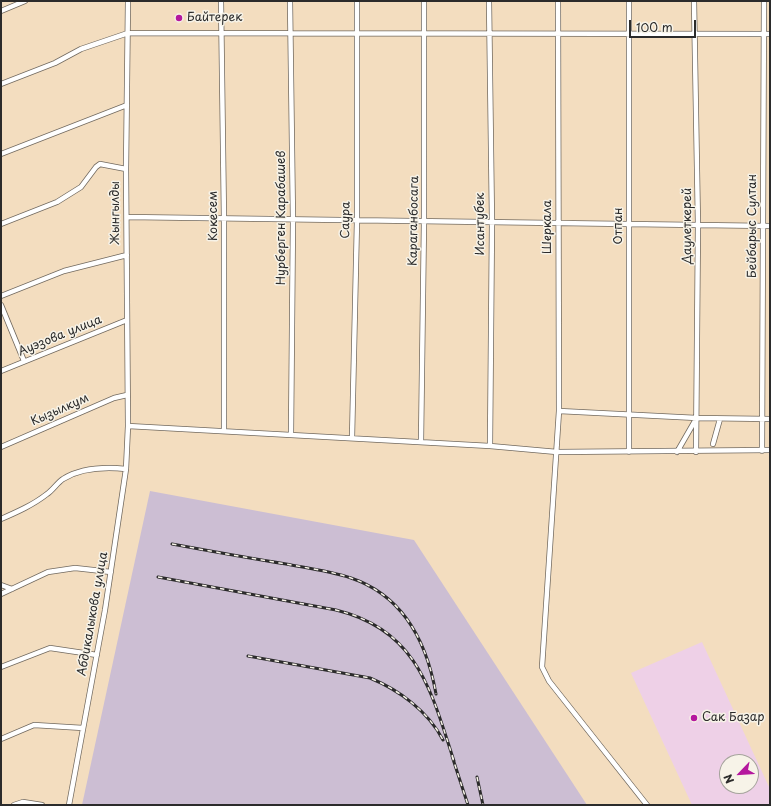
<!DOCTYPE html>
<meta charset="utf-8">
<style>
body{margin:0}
#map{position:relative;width:771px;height:806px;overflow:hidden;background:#f3ddbf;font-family:"Playpen Sans",sans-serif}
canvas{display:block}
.frame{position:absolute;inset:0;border:2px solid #2b2b2b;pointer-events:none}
.north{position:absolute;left:719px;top:754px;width:40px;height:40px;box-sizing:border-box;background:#f7f3e8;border:1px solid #a5a39c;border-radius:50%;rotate:245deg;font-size:11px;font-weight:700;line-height:16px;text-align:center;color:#2b2b2b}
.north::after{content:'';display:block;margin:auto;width:14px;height:18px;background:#b5179e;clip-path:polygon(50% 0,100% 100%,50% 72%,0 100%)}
.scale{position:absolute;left:629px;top:20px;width:67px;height:18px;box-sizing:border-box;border:2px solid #2b2b2b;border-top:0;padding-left:5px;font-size:12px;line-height:14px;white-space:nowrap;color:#2b2b2b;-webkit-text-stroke:3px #f7f3e8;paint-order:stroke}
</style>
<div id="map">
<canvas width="771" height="806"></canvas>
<div class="frame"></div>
<div class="north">N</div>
<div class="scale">100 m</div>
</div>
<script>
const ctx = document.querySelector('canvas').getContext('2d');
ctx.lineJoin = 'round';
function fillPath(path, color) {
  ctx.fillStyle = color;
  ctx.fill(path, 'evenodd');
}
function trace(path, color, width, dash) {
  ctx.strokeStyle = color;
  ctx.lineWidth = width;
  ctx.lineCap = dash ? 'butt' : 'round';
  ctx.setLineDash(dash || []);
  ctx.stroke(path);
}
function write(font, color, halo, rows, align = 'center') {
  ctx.font = font + ' "Playpen Sans",sans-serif';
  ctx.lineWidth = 3;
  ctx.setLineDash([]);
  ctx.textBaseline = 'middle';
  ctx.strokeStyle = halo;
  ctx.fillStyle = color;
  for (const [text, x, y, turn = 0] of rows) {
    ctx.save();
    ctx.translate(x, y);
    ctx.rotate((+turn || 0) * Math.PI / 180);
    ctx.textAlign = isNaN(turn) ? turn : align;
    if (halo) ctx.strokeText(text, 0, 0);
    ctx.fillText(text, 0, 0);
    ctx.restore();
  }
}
const built = new Path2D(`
 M702,642L770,789V805H692L631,673ZM727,762H751V786H727Z`);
const industrial = new Path2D(`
 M150,491L414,540L587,805H82Z`);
const minor = new Path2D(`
 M221,1L224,219V430
 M290,1L293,220L291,434
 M489,1L492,222L490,446
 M558,1L559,411L542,667L549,681L647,805
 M629,1V452
 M694,1L698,225L696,452
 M1,11L25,1
 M1,84L55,63L81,49L128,33L770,34
 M1,154L127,105
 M127,217L770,226
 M1,224L57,202L81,187L96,167L100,164L126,169
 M1,296L64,271L127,255
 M1,305L24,361
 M1,371L127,320
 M559,411L697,418L770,419
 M128,426L490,446L557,452L770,450
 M352,438L357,221V1
 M421,442L424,222V1
 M713,444L720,419
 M1,447L114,398L127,395
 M762,451L764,1
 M677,452L696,419
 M1,519C17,512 33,505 47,494C53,490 57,483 63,479C81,468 106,467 126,469
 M1,585L12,589
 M1,594L48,572L75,568L111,572
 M1,667L50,648L97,655
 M1,739L34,725L83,728
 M14,805L23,802L42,805
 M69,805L105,610L126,469L128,426L126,169L128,1`);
const rail = new Path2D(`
 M172,544C210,551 248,558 286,564C307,568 330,571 351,578C404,596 427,643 436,694
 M158,577L336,610C418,630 431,691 454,761
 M248,656L370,678C399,690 428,711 443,740
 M452,756L468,805
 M477,777L483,805`);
const markers = [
 [179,18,4,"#b5179e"],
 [694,718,4,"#b5179e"]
];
const poiNames = [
 ["Байтерек",187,18],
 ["Сак Базар",702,718]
];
const streetNames = [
 ["Жынгылды",116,213,-90],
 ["Кокесем",214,216,-90],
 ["Нурберген Карабашев",282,218,-90],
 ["Саура",346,220,-89],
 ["Караганбосага",414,221,-89],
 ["Исантубек",481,224,-90],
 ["Отпан",619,226,-90],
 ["Даулеткерей",688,226,-90],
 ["Бейбарыс Султан",753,226,-90],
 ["Шеркала",548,227,-90],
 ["Ауэзова улица",60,336,-22],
 ["Кызылкум",60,410,-24],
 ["Абдикалыкова улица",93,614,-80]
];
fillPath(built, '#eed0e7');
fillPath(industrial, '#ccbed3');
trace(minor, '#71695f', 6);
trace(minor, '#fff', 4.5);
trace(rail, '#2b2b2b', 3);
trace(rail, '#f7f3e8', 1.5, [4.5]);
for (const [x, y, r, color] of markers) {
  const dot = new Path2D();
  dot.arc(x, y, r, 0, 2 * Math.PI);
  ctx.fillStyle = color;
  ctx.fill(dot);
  trace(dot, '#f7f3e8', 1.5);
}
write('12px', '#2b2b2b', '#f7f3e8', poiNames, 'left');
write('12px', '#2b2b2b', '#f7f3e8', streetNames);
</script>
